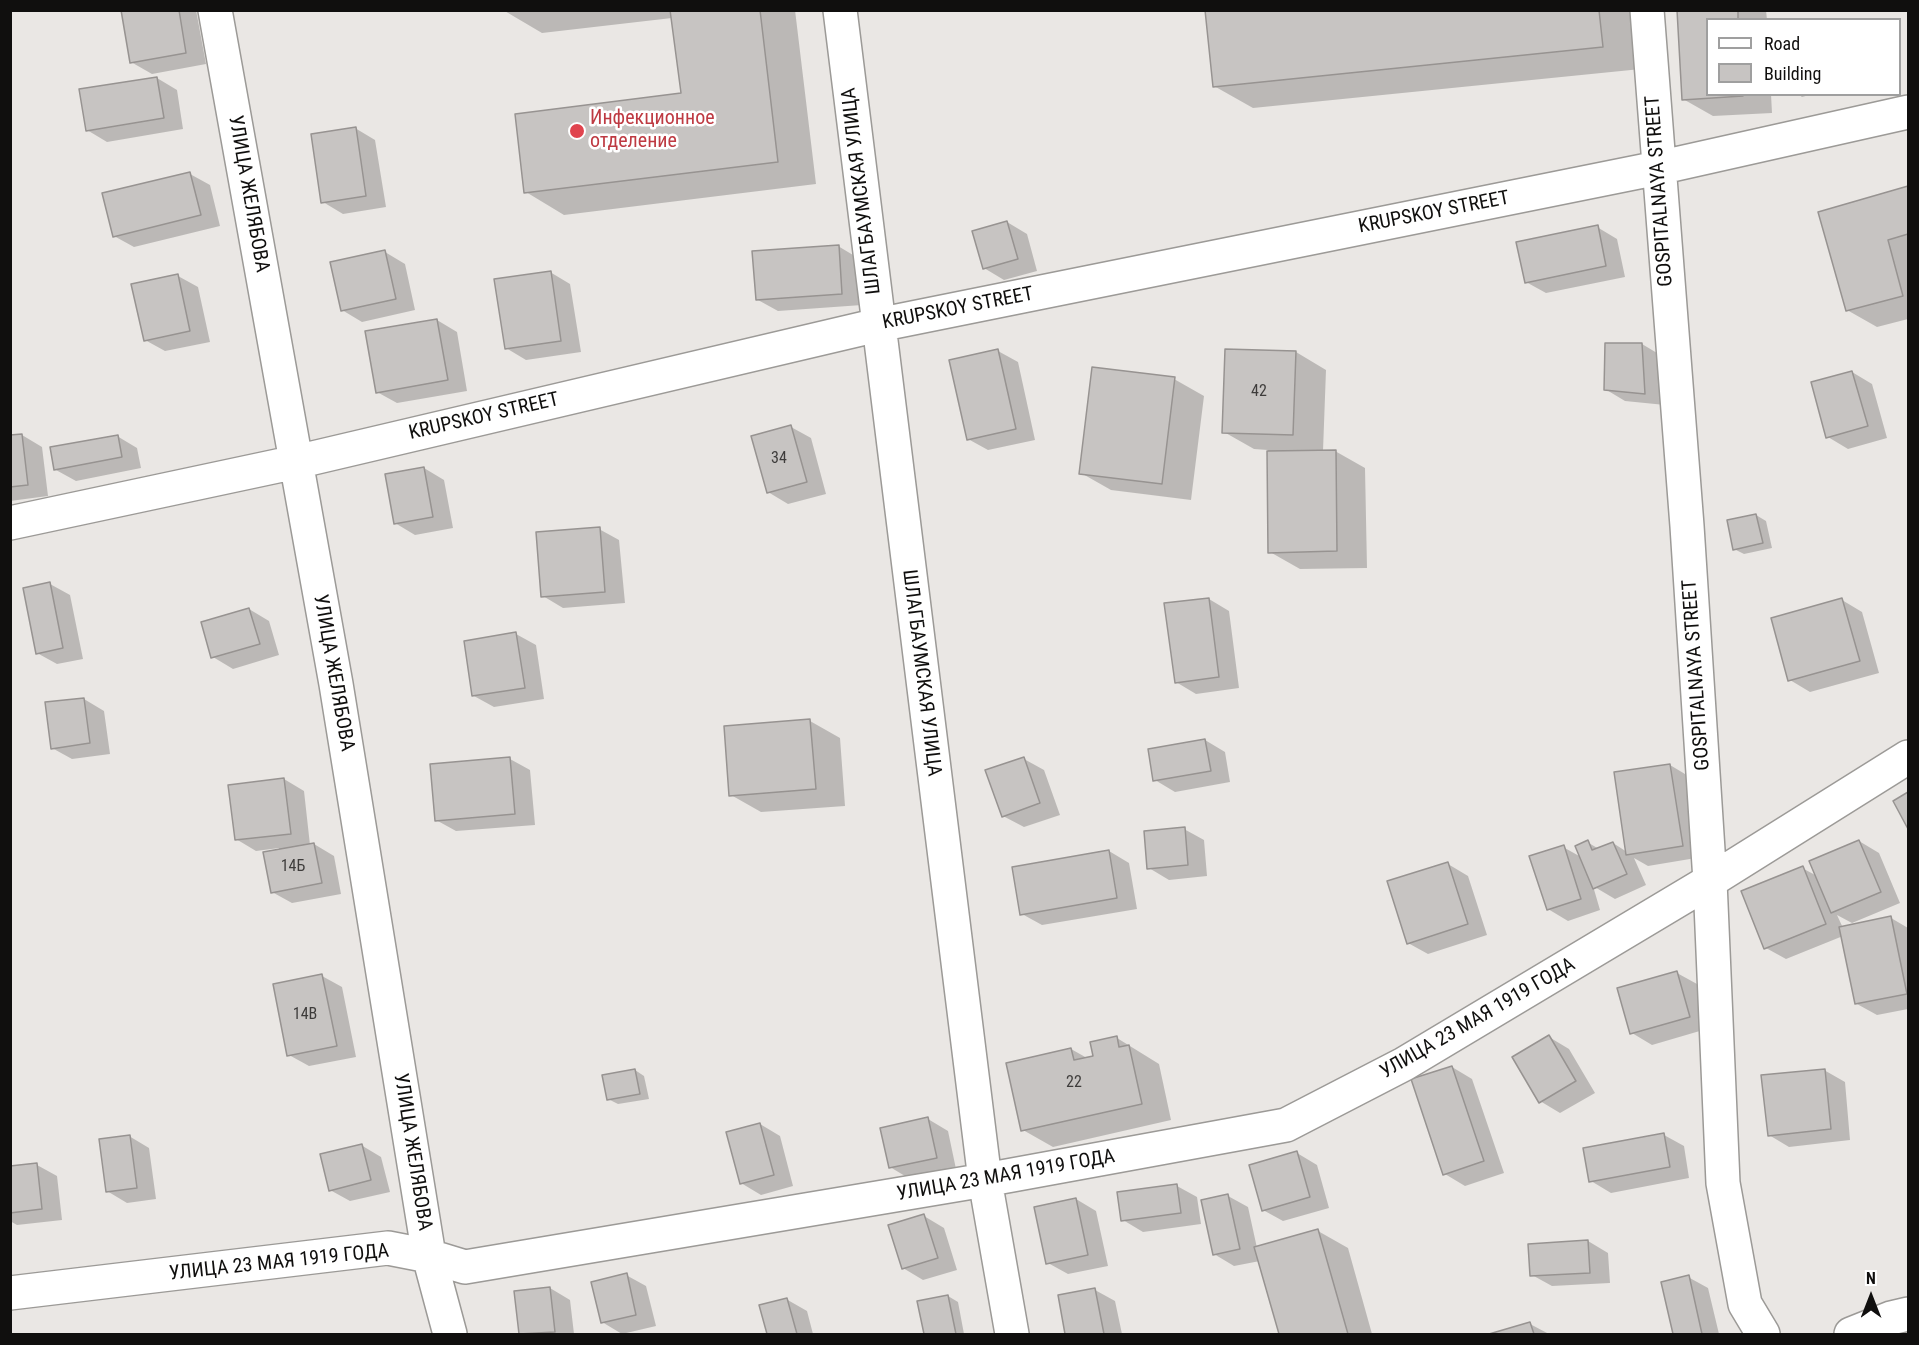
<!DOCTYPE html>
<meta charset="utf-8">
<style>
body{margin:0}
#map{position:relative;width:1919px;height:1345px;overflow:hidden;background:#eae7e4;font-family:"Roboto Condensed",sans-serif}
canvas{display:block}
.frame{position:absolute;inset:0;border:12px solid #100f0e;pointer-events:none}
.legend{position:absolute;left:1706px;top:18px;width:195px;height:78px;box-sizing:border-box;background:#fff;border:2px solid #9f9f9f;margin:0;padding:8px 10px;list-style:none;font-size:18px;color:#100f0e}
.legend li{display:flex;align-items:center;gap:12px;height:30px}
.legend b{width:30px;border:2px solid #9f9f9f}
.north{position:absolute;left:1841px;top:1267px;width:60px;height:60px;-webkit-text-stroke:4px #fff;paint-order:stroke;rotate:0deg;font-size:16px;font-weight:700;line-height:24px;text-align:center;color:#100f0e}
.north::after{content:'';display:block;margin:auto;width:21px;height:27px;background:#100f0e;clip-path:polygon(50% 0,100% 100%,50% 72%,0 100%)}
</style>
<div id="map">
<canvas width="1919" height="1345"></canvas>
<div class="frame"></div>
<ul class="legend">
<li><b style="height:8px;background:#fff"></b>Road</li>
<li><b style="height:16px;background:#c7c4c2"></b>Building</li>
</ul>
<div class="north">N</div>
</div>
<script>
const ctx = document.querySelector('canvas').getContext('2d');
ctx.lineJoin = 'round';
function fillPath(path, color) {
  ctx.fillStyle = color;
  ctx.fill(path, 'evenodd');
}
function trace(path, color, width, dash) {
  ctx.strokeStyle = color;
  ctx.lineWidth = width;
  ctx.lineCap = dash ? 'butt' : 'round';
  ctx.setLineDash(dash || []);
  ctx.stroke(path);
}
function write(font, color, halo, rows, align = 'center') {
  ctx.font = font + ' "Roboto Condensed",sans-serif';
  ctx.lineWidth = 5;
  ctx.setLineDash([]);
  ctx.textBaseline = 'middle';
  ctx.strokeStyle = halo;
  ctx.fillStyle = color;
  for (const [text, x, y, turn = 0] of rows) {
    ctx.save();
    ctx.translate(x, y);
    ctx.rotate((+turn || 0) * Math.PI / 180);
    ctx.textAlign = isNaN(turn) ? turn : align;
    if (halo) ctx.strokeText(text, 0, 0);
    ctx.fillText(text, 0, 0);
    ctx.restore();
  }
}
const shadow = new Path2D(`
 M123,10H196L206,64L152,74L131,62Z
 M795,10L816,184L564,215L526,192L682,95L672,18L542,33L503,10Z
 M1206,10H1635L1641,69L1253,108L1214,86Z
 M1678,10H1766L1767,20H1708V94H1771L1772,113L1713,116L1683,99Z
 M157,78L177,90L183,129L107,142L87,130Z
 M1798,94H1813L1802,97Z
 M355,128L375,140L386,207L343,214L323,202Z
 M190,174L210,185L220,226L134,247L114,236Z
 M1908,188V319L1877,327L1847,310L1820,213Z
 M1007,222L1027,234L1037,271L1004,280L984,268Z
 M1597,227L1617,239L1625,277L1546,293L1526,282Z
 M838,246L858,258L862,305L778,311L758,300Z
 M385,252L405,264L415,310L362,322L342,310Z
 M550,272L570,284L581,352L526,360L506,348Z
 M178,276L198,287L210,342L165,351L145,340Z
 M437,320L457,332L467,391L397,403L377,392Z
 M1642,344L1662,356L1665,405L1625,401L1605,389Z
 M998,351L1018,362L1035,440L988,450L968,439Z
 M1296,352L1326,370L1323,451H1335L1365,468L1367,568L1300,569L1270,552L1268,450L1254,449L1224,432Z
 M1852,372L1872,384L1887,438L1848,449L1828,437Z
 M1174,379L1204,396L1191,500L1111,490L1081,473Z
 M791,427L811,438L826,494L788,504L768,492Z
 M22,435L42,447L48,496L10,501V436Z
 M117,436L137,448L141,468L76,481L56,470Z
 M424,468L444,480L453,528L415,535L395,523Z
 M1756,515L1766,521L1772,548L1744,554L1734,549Z
 M599,529L619,540L625,603L563,608L543,596Z
 M50,584L70,595L83,659L57,664L37,653Z
 M1209,599L1229,611L1239,688L1196,694L1176,682Z
 M1842,600L1862,612L1879,673L1810,692L1790,680Z
 M249,609L269,621L279,655L233,669L213,657Z
 M516,634L536,645L544,699L494,707L474,696Z
 M84,699L104,711L110,754L72,759L52,748Z
 M810,721L840,738L845,806L761,812L731,795Z
 M1205,740L1225,752L1230,782L1175,792L1155,780Z
 M510,759L530,770L535,825L456,831L436,820Z
 M1024,759L1044,770L1060,815L1024,827L1003,816Z
 M1670,765L1690,777L1702,857L1648,866L1634,858L1646,885L1615,899L1593,886L1600,910L1568,921L1548,909L1563,847L1581,857L1587,842L1599,849L1613,843L1627,852Z
 M284,779L304,791L310,845L314,844L334,856L341,894L292,903L272,892L279,848L256,851L236,839Z
 M1184,829L1204,840L1207,876L1169,880L1149,868Z
 M1859,841L1879,853L1900,903L1852,923L1837,915L1843,928L1891,918L1908,928V1009L1877,1015L1857,1004L1843,936L1786,959L1766,948L1802,868L1817,876Z
 M1109,851L1129,863L1137,909L1042,925L1022,914Z
 M1448,864L1468,876L1487,935L1428,954L1408,943Z
 M1677,973L1697,984L1710,1028L1652,1045L1632,1033Z
 M322,976L342,987L356,1057L309,1066L289,1055Z
 M1549,1037L1569,1049L1595,1093L1560,1113L1540,1101Z
 M1117,1038L1159,1064L1171,1120L1053,1147L1023,1130L1071,1049L1087,1058L1095,1057Z
 M1452,1067L1472,1079L1504,1173L1465,1186L1445,1174Z
 M635,1070L644,1076L649,1099L618,1104L608,1099Z
 M1824,1070L1845,1082L1850,1140L1789,1147L1769,1135Z
 M928,1119L948,1131L956,1169L910,1179L890,1167Z
 M760,1124L780,1136L793,1186L761,1195L741,1183Z
 M1664,1135L1684,1146L1689,1178L1611,1193L1591,1181Z
 M129,1136L149,1148L156,1199L127,1203L107,1191Z
 M361,1145L381,1157L390,1192L350,1201L330,1190Z
 M1297,1153L1317,1165L1329,1208L1283,1221L1263,1210Z
 M37,1165L57,1176L62,1220L17,1225L10,1221V1168Z
 M1177,1186L1197,1197L1201,1224L1143,1232L1123,1220Z
 M1228,1196L1248,1207L1257,1248L1318,1231L1348,1248L1372,1334H1280L1260,1261L1234,1266L1214,1254Z
 M1076,1199L1096,1211L1108,1266L1068,1274L1048,1263Z
 M924,1216L944,1228L957,1270L923,1280L903,1268Z
 M1588,1241L1608,1253L1610,1283L1552,1286L1532,1275Z
 M626,1275L646,1286L656,1326L622,1334L602,1322Z
 M1688,1277L1708,1288L1719,1334H1675L1663,1283Z
 M550,1288L570,1300L574,1334H520L515,1292Z
 M1095,1290L1115,1301L1122,1334H1067L1059,1296Z
 M948,1296L958,1302L964,1334H925L919,1302Z
 M786,1299L807,1311L813,1334H768L760,1306Z
 M1530,1324L1549,1334H1494Z`);
const building = new Path2D(`
 M121,10H179L186,53L130,63Z
 M670,10H760L778,162L524,193L515,114L681,93Z
 M1205,10H1599L1603,47L1213,87Z
 M1677,10H1738V20H1708V94H1743V96L1682,100Z
 M157,77L164,118L86,131L79,89Z
 M356,127L366,196L321,203L311,134Z
 M190,172L201,215L113,237L102,193Z
 M1908,186V234L1888,240L1903,296L1846,311L1818,212Z
 M1007,221L1018,259L983,269L972,231Z
 M1598,225L1606,266L1525,283L1516,242Z
 M839,245L842,294L756,300L752,251Z
 M385,250L396,299L341,311L330,262Z
 M551,271L561,341L505,349L494,279Z
 M178,274L190,331L144,341L131,284Z
 M437,319L448,380L376,393L365,331Z
 M1605,343H1642L1645,394L1604,390Z
 M998,349L1016,429L967,440L949,360Z
 M1225,349L1296,351L1293,435L1222,433Z
 M1092,367L1175,377L1162,484L1079,474Z
 M1852,371L1868,426L1826,438L1811,382Z
 M791,425L807,482L767,493L751,436Z
 M22,434L28,485L10,487V435Z
 M118,435L122,457L54,470L50,447Z
 M1336,450L1337,551L1268,553L1267,451Z
 M424,467L433,517L394,524L385,474Z
 M1756,514L1763,543L1733,550L1727,520Z
 M600,527L605,592L541,597L536,532Z
 M50,582L63,648L36,654L23,588Z
 M1209,598L1219,677L1175,683L1164,603Z
 M1842,598L1860,661L1788,681L1771,618Z
 M249,608L260,644L211,658L201,622Z
 M516,632L525,688L472,696L464,641Z
 M84,698L90,743L51,749L45,702Z
 M810,719L816,789L729,796L724,726Z
 M1205,739L1211,771L1153,781L1148,749Z
 M510,757L515,814L435,821L430,764Z
 M1024,757L1040,803L1002,817L985,770Z
 M1670,764L1683,846L1626,855L1614,772Z
 M284,778L291,834L235,840L228,785Z
 M1908,792V829L1893,801Z
 M1185,827L1188,865L1147,869L1144,831Z
 M1588,840L1592,850L1613,842L1627,874L1593,889L1575,846Z
 M1859,840L1881,892L1831,913L1809,861Z
 M314,843L322,883L271,893L263,852Z
 M1564,845L1581,899L1547,910L1529,856Z
 M1109,850L1117,898L1020,915L1012,867Z
 M1448,862L1468,924L1407,944L1387,881Z
 M1803,866L1826,924L1764,949L1741,891Z
 M1891,916L1907,994L1855,1004L1839,927Z
 M1677,971L1690,1017L1630,1034L1617,988Z
 M322,974L337,1046L287,1056L273,984Z
 M1549,1035L1576,1081L1539,1103L1512,1057Z
 M1117,1036L1119,1047L1129,1045L1142,1104L1021,1131L1006,1063L1071,1048L1074,1060L1093,1056L1090,1042Z
 M1452,1066L1484,1161L1443,1175L1411,1079Z
 M635,1069L640,1094L607,1100L602,1075Z
 M1825,1069L1831,1129L1768,1136L1761,1075Z
 M928,1117L937,1158L889,1168L880,1128Z
 M760,1123L774,1175L740,1184L726,1132Z
 M1664,1133L1670,1167L1589,1182L1583,1148Z
 M130,1135L137,1188L106,1192L99,1139Z
 M362,1144L371,1180L329,1191L320,1154Z
 M1297,1151L1310,1197L1262,1211L1249,1165Z
 M37,1163L42,1209L10,1213V1166Z
 M1177,1184L1181,1213L1121,1221L1117,1192Z
 M1228,1194L1240,1249L1213,1255L1201,1200Z
 M1076,1198L1088,1255L1046,1264L1034,1207Z
 M924,1214L938,1258L902,1269L888,1225Z
 M1318,1229L1348,1334H1279L1254,1247Z
 M1588,1240L1590,1273L1530,1276L1528,1244Z
 M627,1273L636,1315L601,1323L591,1282Z
 M1689,1275L1702,1334H1673L1661,1282Z
 M550,1287L555,1332L519,1334L514,1291Z
 M1095,1288L1104,1334H1065L1058,1295Z
 M948,1295L956,1334H924L917,1301Z
 M787,1298L797,1334H767L759,1305Z
 M1530,1322L1534,1334H1489Z`);
const minor = new Path2D(`
 M215,10L336,684L429,1256L450,1334
 M840,10L985,1180L1012,1334
 M1647,10L1687,526L1710,881L1723,1183L1745,1304L1763,1334
 M10,523L296,462L878,325L1658,168L1908,112
 M10,1293L388,1248L429,1256L465,1267L985,1180L1286,1125L1404,1064L1710,881L1908,757
 M1851,1334L1891,1318L1908,1314`);
const markers = [
 [577,131,8,"#e0444e"]
];
const numberNames = [
 ["42",1259,392],
 ["34",779,459],
 ["14Б",293,867],
 ["14В",305,1015],
 ["22",1074,1083]
];
const healthNames = [
 ["Инфекционное",590,119],
 ["отделение",590,142]
];
const streetNames = [
 ["ШЛАГБАУМСКАЯ УЛИЦА",862,191,-97],
 ["GOSPITALNAYA STREET",1660,191,-94],
 ["УЛИЦА ЖЕЛЯБОВА",248,194,80],
 ["KRUPSKOY STREET",1434,213,-11],
 ["KRUPSKOY STREET",958,309,-11],
 ["KRUPSKOY STREET",484,417,-13],
 ["УЛИЦА ЖЕЛЯБОВА",333,673,80],
 ["ШЛАГБАУМСКАЯ УЛИЦА",921,673,83],
 ["GOSPITALNAYA STREET",1697,675,-94],
 ["УЛИЦА 23 МАЯ 1919 ГОДА",1478,1019,-30],
 ["УЛИЦА ЖЕЛЯБОВА",412,1152,81],
 ["УЛИЦА 23 МАЯ 1919 ГОДА",1006,1176,-10],
 ["УЛИЦА 23 МАЯ 1919 ГОДА",279,1263,-6]
];
fillPath(shadow, '#0003');
fillPath(building, '#c7c4c2');
trace(building, '#979391', 1.5);
trace(minor, '#9c9a97', 36);
trace(minor, '#fff', 33);
for (const [x, y, r, color] of markers) {
  const dot = new Path2D();
  dot.arc(x, y, r, 0, 2 * Math.PI);
  ctx.fillStyle = color;
  ctx.fill(dot);
  trace(dot, '#fff', 2);
}
write('16px', '#3e3c3b', null, numberNames);
write('20px', '#be3a42', '#fff', healthNames, 'left');
write('20px', '#100f0e', '#fff', streetNames);
</script>
